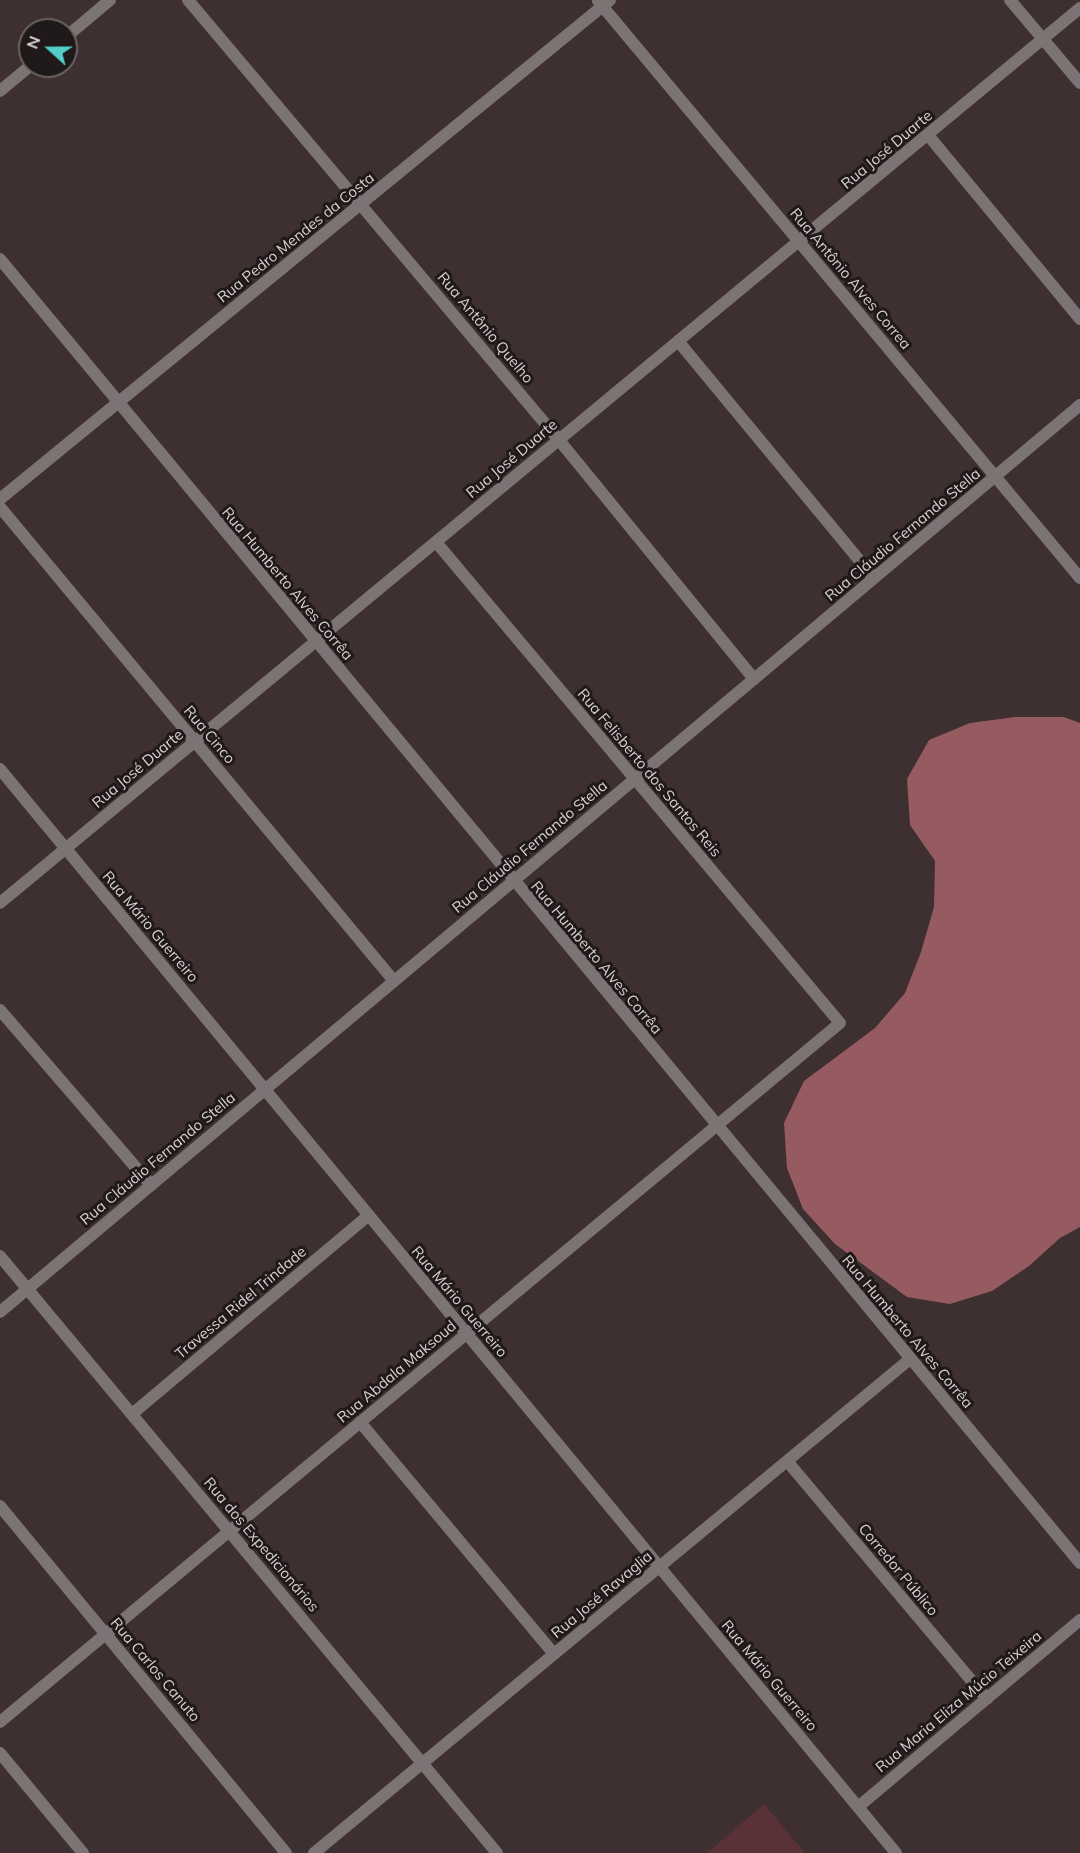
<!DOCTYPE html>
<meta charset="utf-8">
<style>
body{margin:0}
#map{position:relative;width:1080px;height:1853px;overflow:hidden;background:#3e2f30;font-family:Mulish,sans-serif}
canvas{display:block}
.north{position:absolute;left:18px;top:18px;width:60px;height:60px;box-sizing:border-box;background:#20191a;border:2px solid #6a6263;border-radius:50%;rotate:291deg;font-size:16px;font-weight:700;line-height:24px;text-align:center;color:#dad0d1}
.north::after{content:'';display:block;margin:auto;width:21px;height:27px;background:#53cdc9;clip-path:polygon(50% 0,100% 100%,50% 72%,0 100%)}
</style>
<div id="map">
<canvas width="1080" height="1853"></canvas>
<div class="north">N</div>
</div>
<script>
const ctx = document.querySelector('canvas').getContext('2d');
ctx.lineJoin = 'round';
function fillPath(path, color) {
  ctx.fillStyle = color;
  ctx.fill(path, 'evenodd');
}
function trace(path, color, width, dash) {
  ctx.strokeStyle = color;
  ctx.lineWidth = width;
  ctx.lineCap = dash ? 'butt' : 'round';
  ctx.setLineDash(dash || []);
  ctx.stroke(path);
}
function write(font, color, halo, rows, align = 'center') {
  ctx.font = font + ' Mulish,sans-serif';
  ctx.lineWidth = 6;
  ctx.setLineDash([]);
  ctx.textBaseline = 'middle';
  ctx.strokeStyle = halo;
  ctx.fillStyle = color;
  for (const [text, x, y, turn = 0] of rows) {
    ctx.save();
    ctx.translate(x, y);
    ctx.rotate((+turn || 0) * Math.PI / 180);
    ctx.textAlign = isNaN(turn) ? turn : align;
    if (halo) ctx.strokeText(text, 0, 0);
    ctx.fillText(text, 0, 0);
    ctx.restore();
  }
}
const green = new Path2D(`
 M764,1804L805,1853H707Z`);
const forest = new Path2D(`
 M1015,717H1064L1080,723V1227L1060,1238L1029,1266L992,1291L950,1304L907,1297L835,1244L803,1209L787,1168L784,1123L804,1081L875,1028L905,993L921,952L934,907L935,861L910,825L907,779L929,740L970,723Z`);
const minor = new Path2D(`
 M188,0L559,440L754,679L1080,405
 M1010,0L1080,83
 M598,1L1080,578
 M66,37L110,0
 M0,91L30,66
 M928,135L1080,319
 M0,259L1080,1563
 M678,341L874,578
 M0,499L610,0
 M0,507L394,981
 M0,769L896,1853
 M0,1010L151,1185
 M0,1256L497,1853
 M132,1414L369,1215
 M360,1422L554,1654
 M787,1461L987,1699
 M0,1506L286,1853
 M0,1722L840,1023L436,542
 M858,1807L1080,1620
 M314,1853L910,1359`);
const tertiary = new Path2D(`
 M0,903L1080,8
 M0,1312L754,679
 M0,1753L83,1853`);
const streetNames = [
 ["Rua José Duarte",887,150,-40],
 ["Rua Pedro Mendes da Costa",296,238,-39],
 ["Rua Antônio Alves Correa",850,279,50],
 ["Rua Antônio Quelho",485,328,50],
 ["Rua José Duarte",512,459,-40],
 ["Rua Cláudio Fernando Stella",903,535,-40],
 ["Rua Humberto Alves Corrêa",287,584,50],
 ["Rua Cinco",209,735,50],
 ["Rua José Duarte",138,769,-40],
 ["Rua Felisberto dos Santos Reis",649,773,50],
 ["Rua Cláudio Fernando Stella",530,847,-40],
 ["Rua Mário Guerreiro",150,927,50],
 ["Rua Humberto Alves Corrêa",596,958,50],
 ["Rua Cláudio Fernando Stella",158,1159,-40],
 ["Rua Mário Guerreiro",459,1302,50],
 ["Travessa Ridel Trindade",241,1303,-40],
 ["Rua Humberto Alves Corrêa",907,1332,50],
 ["Rua Abdala Maksoud",397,1372,-40],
 ["Rua dos Expedicionários",261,1545,50],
 ["Corredor Público",898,1570,50],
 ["Rua José Ravaglia",602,1595,-40],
 ["Rua Carlos Canuto",155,1670,50],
 ["Rua Mário Guerreiro",769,1676,50],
 ["Rua Maria Eliza Múcio Teixeira",959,1702,-40]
];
fillPath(green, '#583237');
fillPath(forest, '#965a61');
trace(minor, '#7c7474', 12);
trace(tertiary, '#7c7474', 12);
write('15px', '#dad0d1', '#20191a', streetNames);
</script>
